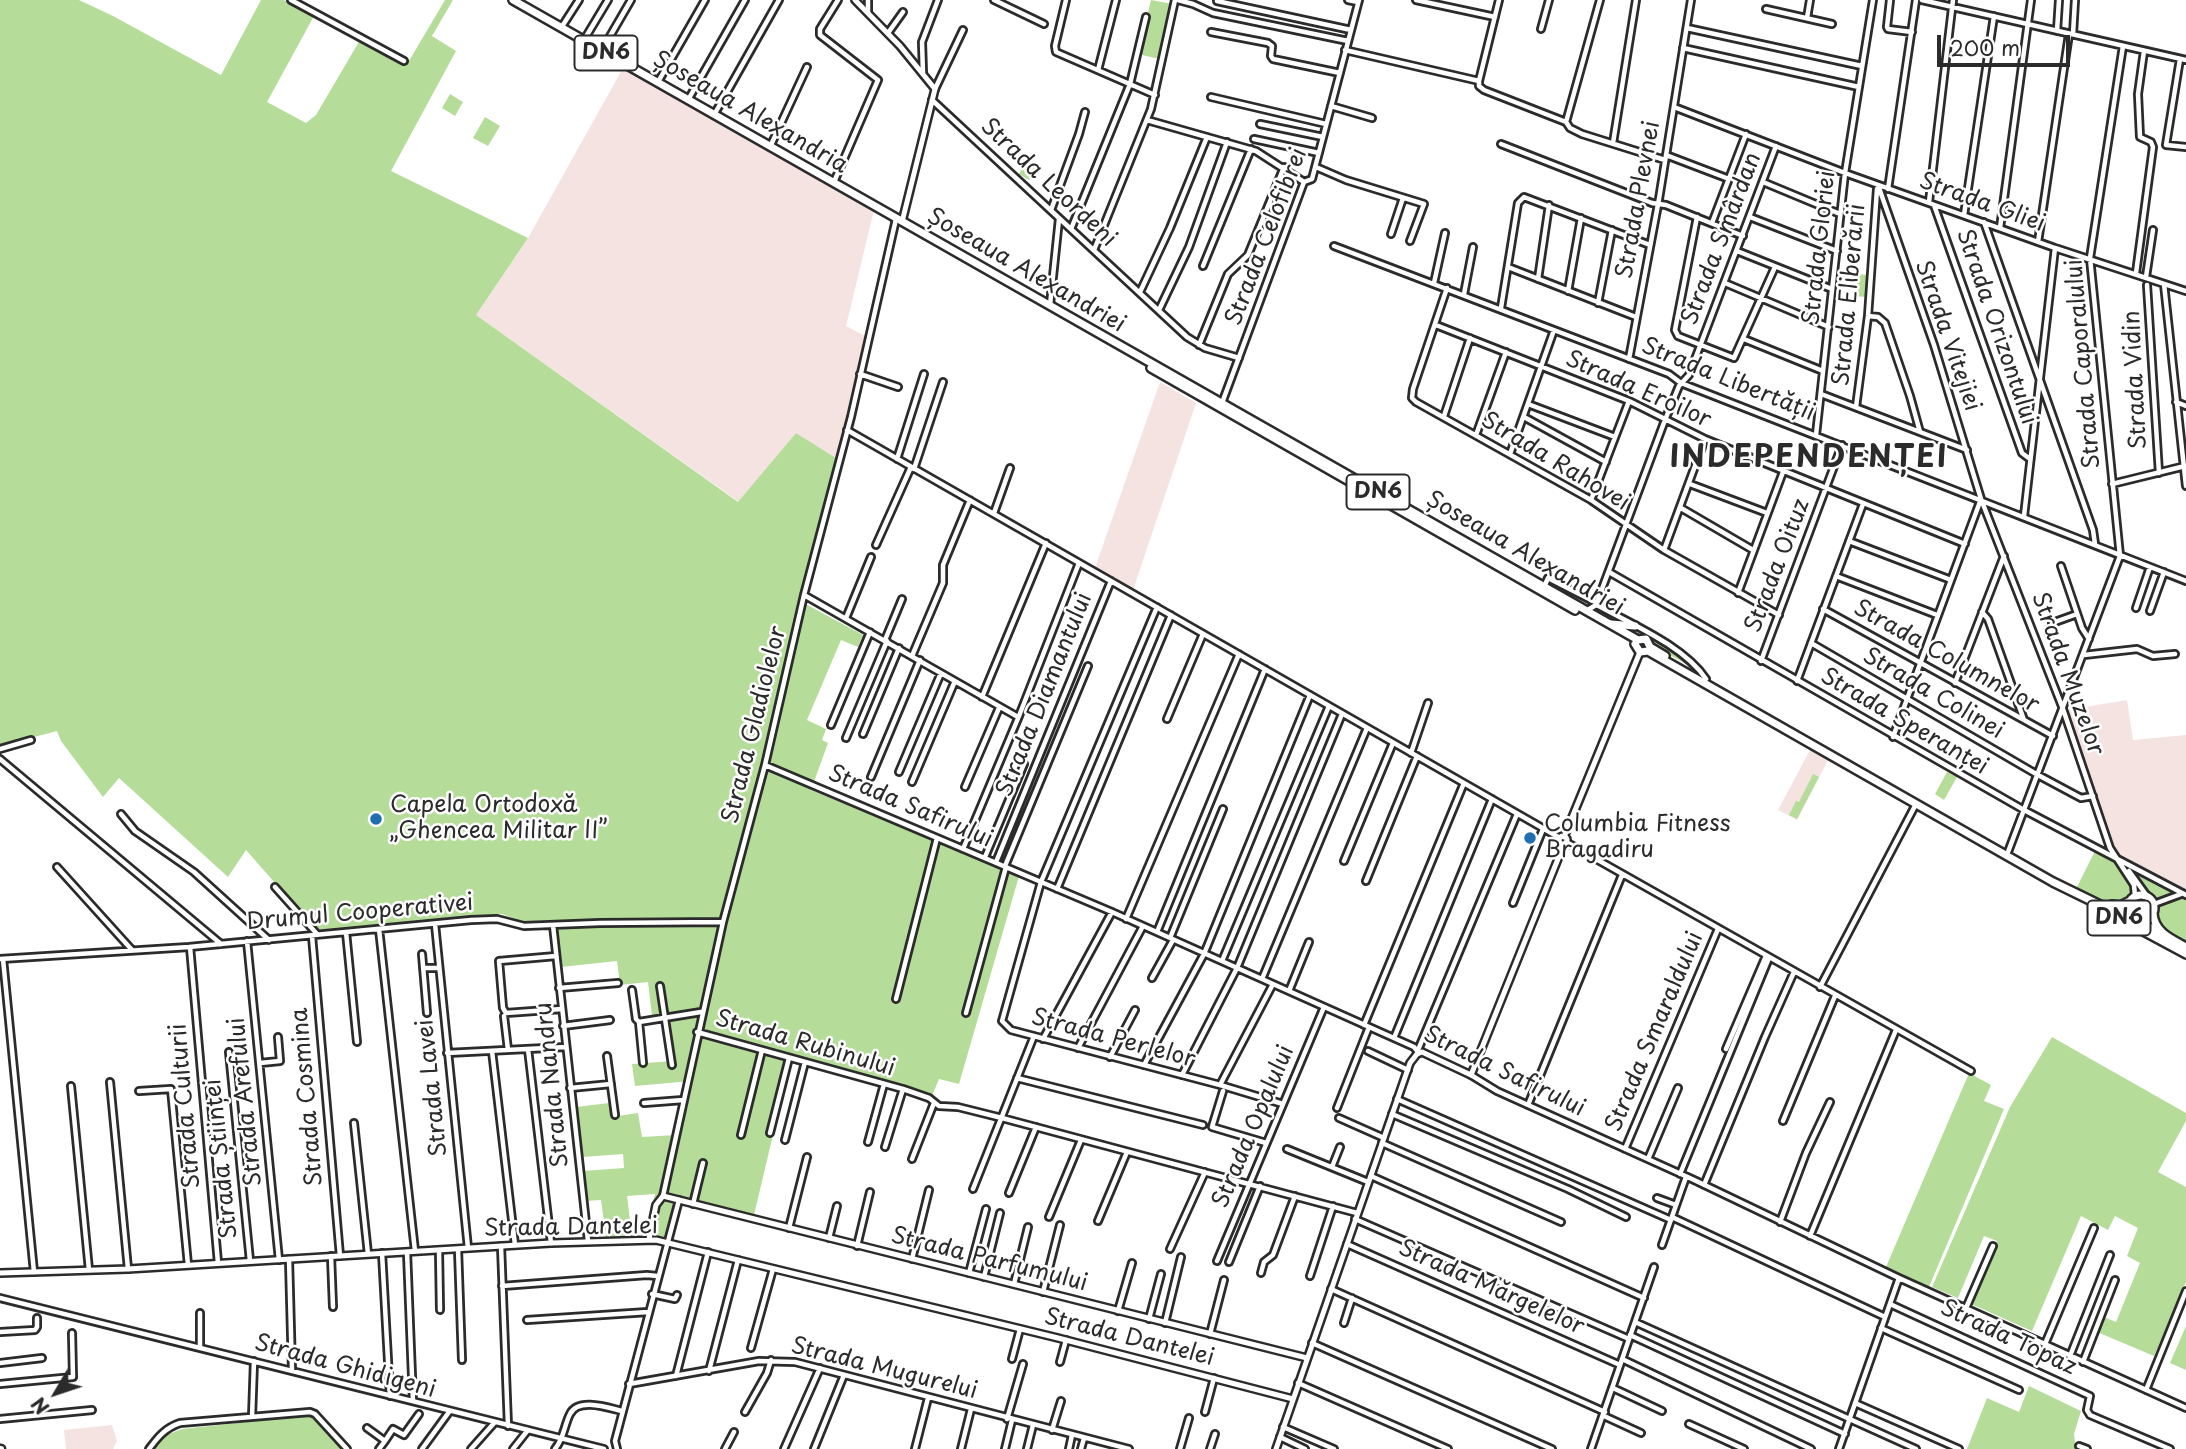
<!DOCTYPE html>
<meta charset="utf-8">
<style>
body{margin:0}
#map{position:relative;width:2186px;height:1449px;overflow:hidden;background:#fff;font-family:"Playpen Sans",sans-serif}
canvas{display:block}
.north{position:absolute;left:21px;top:1358px;width:70px;height:70px;-webkit-text-stroke:5px #fff;paint-order:stroke;rotate:231deg;font-size:19px;font-weight:700;line-height:28px;text-align:center;color:#2b2b2b}
.north::after{content:'';display:block;margin:auto;width:24px;height:32px;background:#2b2b2b;clip-path:polygon(50% 0,100% 100%,50% 72%,0 100%)}
.scale{position:absolute;left:1937px;top:35px;width:133px;height:32px;box-sizing:border-box;border:4px solid #2b2b2b;border-top:0;padding-left:9px;font-size:21px;line-height:24px;white-space:nowrap;color:#2b2b2b;-webkit-text-stroke:5px #fff;paint-order:stroke}
</style>
<div id="map">
<canvas width="2186" height="1449"></canvas>
<div class="north">N</div>
<div class="scale">200 m</div>
</div>
<script>
const ctx = document.querySelector('canvas').getContext('2d');
ctx.lineJoin = 'round';
function fillPath(path, color) {
  ctx.fillStyle = color;
  ctx.fill(path, 'evenodd');
}
function trace(path, color, width, dash) {
  ctx.strokeStyle = color;
  ctx.lineWidth = width;
  ctx.lineCap = dash ? 'butt' : 'round';
  ctx.setLineDash(dash || []);
  ctx.stroke(path);
}
function write(font, color, halo, rows, align = 'center') {
  ctx.font = font + ' "Playpen Sans",sans-serif';
  ctx.lineWidth = 5;
  ctx.setLineDash([]);
  ctx.textBaseline = 'middle';
  ctx.strokeStyle = halo;
  ctx.fillStyle = color;
  for (const [text, x, y, turn = 0] of rows) {
    ctx.save();
    ctx.translate(x, y);
    ctx.rotate((+turn || 0) * Math.PI / 180);
    ctx.textAlign = isNaN(turn) ? turn : align;
    if (halo) ctx.strokeText(text, 0, 0);
    ctx.fillText(text, 0, 0);
    ctx.restore();
  }
}
const built = new Path2D(`
 M623,68L874,210L846,326L865,336L836,458L796,433L739,502L476,315L528,238Z
 M1160,382L1196,403L1133,590L1095,568Z
 M2127,700L2133,740L2186,735V895L2118,861L2067,710Z
 M1810,750L1828,760L1797,820L1778,810Z
 M112,1425L117,1441L113,1449H66L64,1430Z`);
const green = new Path2D(`
 M0,0H79L113,16L221,75L261,0H284L314,16L267,102L306,123L316,115L360,40L406,66L445,0H453L432,36L456,51L391,171L528,238L476,315L738,502L796,433L836,458L800,601L863,635L858,647L841,640L807,720L826,729L822,740L828,743L811,790L1019,876L959,1084L939,1079L932,1096L791,1059L754,1215L678,1198L662,1246L643,1243L655,1194L627,1196L632,1236L606,1237L601,1200L586,1201L583,1171L624,1168L623,1154L582,1157L576,1107L609,1103L611,1117L638,1113L642,1137L676,1135L691,1081L635,1086L632,1064L673,1061L667,1015L652,1016L648,982L620,985L617,961L561,967L557,926L620,925V918L523,922L502,914L319,933L246,850L228,877L119,778L103,797L61,741L57,731L0,746Z
 M1151,0L1173,4L1159,59L1138,54Z
 M450,94L463,102L455,116L442,108Z
 M485,117L500,126L488,146L473,138Z
 M1028,157L1038,163L1029,180L1019,174Z
 M1857,274L1868,275L1866,297L1855,296Z
 M1652,638L1677,653L1690,666L1657,648Z
 M1947,772L1957,777L1944,800L1935,794Z
 M1813,774L1819,777L1797,819L1789,815L1796,801L1799,802Z
 M2096,849L2186,895V947L2168,937L2153,914L2144,920L2134,918L2129,912L2130,902L2115,906L2076,889Z
 M2052,1037L2186,1113V1121L2158,1172L2186,1187V1282L2154,1356L2097,1332L2104,1317L2116,1322L2140,1263L2127,1256L2138,1228L2115,1216L2108,1230L2081,1216L2032,1331L1971,1304L1997,1241L1984,1236L1958,1298L1932,1287L2010,1107Z
 M1969,1073L1991,1085L1984,1101L2004,1109L1929,1287L1886,1267Z
 M2186,1326V1370L2170,1363Z
 M2029,1386L2081,1411L2074,1434L2076,1449H1967L1987,1398L2019,1412Z
 M312,1415L341,1449H155L166,1435L182,1429Z`);
const minor = new Path2D(`
 M291,0L404,61
 M994,0L1044,24
 M1066,0L1055,46L1056,52L1155,95
 M1178,0L1193,4L1213,13L1348,41
 M1348,0L1358,2
 M1416,0L1495,17
 M1890,0L1887,27L1888,29L1912,32
 M1922,0L2186,60
 M1217,1L1351,30
 M1766,9L1832,24
 M868,12V0
 M1807,18L1810,0
 M561,28L579,0
 M1687,28L1862,66
 M1541,29L1549,0
 M2057,31L2059,0
 M1211,32L1268,43L1272,46L1271,56L1273,59L1340,73
 M888,33L903,12
 M2073,34L2075,0
 M584,40L608,0
 M1683,48L1859,87
 M602,50L631,0
 M1345,50L1479,81
 M2180,59L2166,145L2186,147
 M1098,70L1116,0
 M923,73L922,42L938,0
 M1479,81V86L1484,90L1566,122L1570,128L1582,134L1665,160
 M1479,81L1499,0
 M658,82L705,0
 M935,89L963,30
 M1211,97L1326,124
 M688,100L745,0
 M932,100L1187,337L1205,348L1239,358
 M1331,106L1372,118
 M1674,107L1845,173L2055,248L2186,291
 M714,115L779,0
 M1147,120L1256,151L1304,182
 M1566,122L1600,0
 M1260,124L1323,137
 M1254,139L1319,153
 M1613,143L1636,0
 M1501,144L1652,203L1666,205L1743,236
 M770,147L807,67
 M1666,155L1729,179
 M1316,167L1346,180L1424,204L1410,241
 M834,182L878,80L820,35V29L838,0
 M1763,182L1840,214
 M1878,185L1934,345L1981,499L2063,709L2110,848L2134,885L2135,896
 M1888,189L1916,0
 M1929,202L1953,0
 M1934,205L2022,453L2030,459
 M1051,210L1079,134L1085,112
 M1964,215L1994,16
 M1697,217L1675,330L1678,336L1734,358L1775,267
 M1750,217L1837,251
 M1984,222L2093,530L2095,544
 M1712,223L1746,134
 M2000,228L2031,0
 M1071,229L1130,84L1146,17
 M1391,234L1403,198
 M2038,242L2069,34
 M1334,246L1669,374L1681,383L2186,581
 M1094,250L1151,109L1175,0
 M1737,251L1832,289
 M1203,266L1251,149
 M1508,267L1636,317
 M2136,273L2153,147L2151,142L2140,137L2138,94L2144,51
 M2146,277L2153,230
 M1538,279L1549,205
 M1434,283L1445,233
 M1725,283L1829,327
 M2164,284L2186,486
 M2147,285L2159,473
 M1447,288L1413,389L1412,398L1416,402L1591,500L1664,550L1779,615
 M1568,291L1581,218
 M1140,292L1170,228L1207,137
 M1464,294L1473,247
 M1598,303L1612,230
 M1050,305L1059,219
 M1501,308L1518,203L1524,197L1650,245
 M1159,310L1189,247L1227,142
 M1868,316L1878,317L1885,323L1910,396L1920,432
 M1436,325L1629,401L1705,439L1965,544
 M1744,339L1823,371
 M1199,345L1228,274L1248,255L1284,167
 M1629,359L1659,199L1691,0
 M860,374L898,387
 M1821,394L1967,450
 M2176,402L2186,406
 M1222,403L1304,182L1312,179L1359,0
 M1528,404L1615,437
 M1856,407L1868,316L1877,189
 M1444,416L1470,338
 M1524,417L1606,462
 M847,430L1560,838
 M1476,435L1506,352
 M1816,435L1845,173L1873,0
 M1510,454L1554,330
 M897,459L924,374
 M914,469L943,382
 M1690,484L1767,513
 M2112,484L2185,466
 M1591,500L1629,401
 M1681,508L1753,550
 M994,513L1010,468
 M2024,516L2055,248
 M1849,541L1951,580
 M876,545L911,467
 M1664,550L1705,439
 M2061,566L2082,628L2089,639
 M1609,572L2024,810L2186,895
 M1836,576L1937,615
 M1544,587L1548,578L1597,603
 M1738,593L1783,472
 M804,595L1018,717
 M1597,605C1631,624 1684,646 1706,679
 M1157,607L1041,882L1002,1021L1011,1030L1220,1085L1283,1104
 M2136,608L2150,567
 M1823,609L2053,736
 M1586,611L1596,605L1665,420L1679,386L1689,375L1776,146
 M2150,611L2164,572
 M1982,612L1988,619L2024,720
 M846,618L871,557
 M2052,623L2077,614
 M885,640L902,599
 M1811,643L2038,775L2081,798L2093,796
 M2084,655L2137,649L2153,656L2175,654
 M912,656L943,583V565L970,500
 M1761,661L1842,445
 M1797,681L1863,504
 M1955,683L2004,556
 M982,697L1046,543
 M1167,719L1203,634
 M831,725L870,632
 M863,734L899,648
 M1893,737L1981,499
 M846,738L887,641
 M0,749L31,740
 M1411,753L1428,703
 M0,759L221,944
 M765,765L1112,912L1414,1047L1419,1053
 M899,772L941,673
 M871,777L920,660
 M912,782L955,681
 M965,787L999,708
 M121,814L135,831L194,872L269,940
 M1566,842L1971,1071
 M963,849L1019,716L1079,563
 M2008,852L2120,556L2090,258L2123,46
 M985,857L1024,764
 M1344,861L1393,743
 M996,862L1111,581
 M1005,866L1088,666
 M57,867L132,950
 M2129,871L2147,896
 M1366,881L1417,756
 M275,887L317,934
 M1057,889L1171,615
 M1513,903L1543,829
 M2154,904L2181,894
 M1126,919L1239,654
 M435,924L468,1248
 M553,925L588,1241
 M379,929L415,1251
 M346,932L357,1042
 M1157,932L1265,669
 M312,936L340,1256
 M1170,938L1223,809
 M247,941L279,1260
 M190,947L218,1263
 M422,954L427,1013
 M556,956L499,961L503,1008L506,1013L562,1009
 M0,959L189,947L471,920L497,919L524,926L600,923L723,922
 M3,959L34,1272
 M1222,961L1329,706
 M423,968H439
 M1152,978L1173,940
 M1262,979L1367,728
 M660,986L672,1065
 M1820,987L1916,804
 M559,988L618,983
 M632,990L636,1019L639,1022
 M1289,991L1309,942
 M896,999L937,838
 M966,1013L1006,867
 M504,1016L508,1050
 M1364,1025L1464,783
 M563,1026L610,1020
 M697,1032L903,1089L929,1098L939,1106L958,1107L1002,1118L1357,1213
 M1394,1038L1492,799
 M1043,1039L1112,912
 M1078,1048L1143,926
 M528,1049L551,1243
 M1726,1049L1766,956
 M1418,1050L1517,814
 M492,1051L515,1245
 M1368,1051L1408,1070
 M229,1052L250,1261
 M447,1053L566,1047
 M607,1056L615,1115
 M1110,1057L1135,1010
 M260,1063L280,1061L278,1037
 M643,1063L639,1022L701,1012
 M1144,1065L1204,954L1310,695
 M1182,1075L1237,968L1342,714
 M1471,1075L1497,1091L1692,1179L1899,1278L2186,1408
 M1017,1078L1203,1125
 M110,1082L128,1269
 M1220,1085L1273,984
 M71,1086L89,1270
 M570,1088L611,1084
 M139,1091L171,1089L188,1265
 M1223,1091L1212,1127L1266,1143
 M1397,1099L1671,1220
 M644,1103L683,1100
 M1528,1105L1622,875
 M1337,1108L1369,1027
 M1392,1114L1568,1189L1626,1217
 M1339,1118L1384,1138
 M1783,1121L1835,996
 M354,1123L368,1254
 M770,1133L789,1058
 M741,1135L762,1050
 M785,1140L805,1062
 M868,1142L884,1084
 M1382,1143L1561,1222
 M885,1147L903,1089
 M1287,1149L1368,1182
 M1625,1149L1718,929
 M912,1159L934,1103
 M1648,1159L1678,1088
 M1332,1167L1340,1147
 M1680,1174L1769,958
 M1371,1176L1644,1298
 M1704,1185L1765,1037L1794,972
 M973,1189L1034,1036
 M1009,1193L1036,1127
 M663,1196L723,922L765,765L804,595L851,417L896,219
 M1657,1198L1676,1205
 M693,1204L703,1163
 M1049,1217L1081,1140
 M1672,1217L1885,1317
 M1355,1219L1629,1339
 M1098,1221L1127,1152
 M1780,1222L1806,1153L1830,1102
 M789,1228L807,1157
 M1810,1236L1896,1030
 M829,1238L837,1206
 M1347,1244L1620,1365
 M1662,1245L1686,1177
 M501,1246L508,1426
 M857,1246L870,1192
 M458,1249L462,1360
 M1170,1249L1205,1172
 M439,1250L440,1310
 M407,1252L413,1401
 M382,1253L390,1396
 M331,1256L333,1307
 M289,1259L292,1370
 M912,1259L929,1190
 M1217,1261L1324,1007
 M1229,1262L1260,1186
 M969,1273L986,1209
 M1261,1273L1264,1262L1273,1255L1295,1196
 M1310,1276L1333,1206
 M984,1277L1000,1213
 M1014,1284L1028,1227
 M502,1286L647,1275L657,1276
 M1331,1289L1605,1412
 M1043,1292L1060,1225
 M652,1294L675,1299L677,1295
 M0,1298L604,1449
 M1890,1304L2090,1396L2087,1410L2090,1415L2170,1449
 M1966,1308L1993,1246
 M1118,1311L1132,1263
 M200,1313V1347
 M1149,1319L1161,1274
 M527,1320L648,1312
 M1635,1322L1916,1449
 M1165,1323L1181,1257
 M1344,1323L1352,1298
 M1881,1328L2019,1390
 M0,1332L35,1330L37,1327V1318
 M1210,1334L1224,1280
 M1630,1335L1845,1434
 M1312,1343L1552,1449
 M2045,1344L2094,1228
 M751,1348L773,1269
 M2070,1356L2110,1255
 M1012,1359L1020,1329
 M1622,1359L1811,1449
 M1060,1362L1066,1340
 M2083,1362L2115,1280
 M0,1363L42,1358
 M709,1371L738,1260
 M676,1376L708,1252
 M1298,1383L1448,1449
 M0,1384L73,1377L72,1333
 M629,1384L759,1361L795,1362L1129,1449
 M1613,1388L1662,1411
 M2146,1390L2186,1291
 M1855,1403L1959,1449
 M745,1412L767,1373L771,1360
 M1205,1412L1214,1378
 M1604,1416L1641,1433
 M252,1417L254,1361
 M0,1419L92,1410
 M1007,1419L1023,1364
 M1689,1424L1744,1449
 M1283,1427L1334,1449
 M367,1428L385,1441L379,1449
 M1052,1430L1061,1401
 M1280,1437L1305,1449
 M385,1441L393,1429L404,1435L419,1414
 M2079,1446L2087,1449
 M149,1449C158,1437 165,1428 180,1423L310,1412L315,1414L347,1449
 M422,1449L449,1412
 M471,1449L495,1422
 M513,1449L528,1430
 M555,1449C564,1438 564,1426 570,1414C578,1397 609,1408 622,1411
 M617,1449L615,1441L679,1200
 M725,1449L734,1432
 M784,1449L820,1368
 M814,1449L844,1375
 M915,1449L928,1398
 M961,1449L971,1409
 M1005,1449L1012,1420
 M1027,1449L1033,1425
 M1069,1449L1072,1435
 M1081,1449L1084,1438
 M1180,1449L1189,1418
 M1210,1449L1215,1434
 M1591,1449L1654,1267
 M1839,1449L1899,1278`);
const tertiary = new Path2D(`
 M855,0L900,46L935,89L902,222
 M1559 840a4 4 0 1 1 8 0a4 4 0 1 1-8 0Z
 M1564,837L1640,652
 M649,1239L656,1205L663,1196L1307,1358
 M0,1273L128,1269L551,1243L656,1240L1058,1338L1293,1399
 M1276,1449L1410,1063L1417,1054L1422,1052L1471,1075L1564,844`);
const secondary = new Path2D(`
 M0,1449H1`);
const primary = new Path2D(`
 M513,0L1638,640
 M1151,368L1575,610
 M1611,624L1635,626
 M1638,640L1646,639L1650,647
 M1635,644L1640,652L1648,651
 M1650,647L1665,656
 M1648,651L2053,882L2100,905L2132,916
 M2128 908a13 13 0 1 1 26 0a13 13 0 1 1-26 0Z
 M2112,905L2120,906L2130,901
 M2106,911L2186,954
 M2153,913C2154,932 2171,939 2186,947
 M2141,921L2165,938`);
const markers = [
 [376,819,7,"#1f6fb2"],
 [1530,838,7,"#1f6fb2"]
];
const shields = [
 [606,53,63],
 [1378,492,63],
 [2119,918,63]
];
const shieldNames = [
 ["DN6",606,53],
 ["DN6",1378,492],
 ["DN6",2119,918]
];
const streetNames = [
 ["Șoseaua Alexandria",750,113,30],
 ["Strada Leordeni",1048,183,43],
 ["Strada Plevnei",1639,200,-80],
 ["Strada Gliei",1982,203,20],
 ["Strada Celofibrei",1267,237,-69],
 ["Strada Smârdan",1722,239,-69],
 ["Strada Gloriei",1820,248,-84],
 ["Șoseaua Alexandriei",1026,271,30],
 ["Strada Eliberării",1850,295,-85],
 ["Strada Orizontului",1996,327,71],
 ["Strada Vitejiei",1947,336,71],
 ["Strada Caporalului",2084,364,-95],
 ["Strada Libertății",1728,380,22],
 ["Strada Vidin",2136,380,-93],
 ["Strada Eroilor",1638,390,24],
 ["Strada Rahovei",1555,462,31],
 ["Șoseaua Alexandriei",1525,554,30],
 ["Strada Oituz",1778,566,-69],
 ["Strada Columnelor",1946,657,29],
 ["Strada Muzelor",2067,674,70],
 ["Strada Colinei",1933,694,30],
 ["Strada Diamantului",1045,695,-68],
 ["Strada Speranței",1904,722,30],
 ["Strada Gladiolelor",755,725,-76],
 ["Strada Safirului",910,807,23],
 ["Drumul Cooperativei",360,913,-5],
 ["Strada Smaraldului",1655,1032,-67],
 ["Strada Perlelor",1113,1039,15],
 ["Strada Rubinului",805,1044,16],
 ["Strada Safirului",1504,1072,26],
 ["Strada Nandru",553,1085,-96],
 ["Strada Lavei",433,1088,-96],
 ["Strada Cosmina",308,1097,-95],
 ["Strada Arefului",246,1102,-96],
 ["Strada Culturii",186,1106,-95],
 ["Strada Opalului",1254,1127,-67],
 ["Strada Științei",222,1159,-96],
 ["Strada Dantelei",571,1228,-1],
 ["Strada Parfumului",989,1260,14],
 ["Strada Mărgelelor",1491,1288,24],
 ["Strada Dantelei",1129,1338,14],
 ["Strada Topaz",2008,1338,25],
 ["Strada Ghidigeni",345,1367,15],
 ["Strada Mugurelui",884,1369,14]
];
const poiNames = [
 ["Capela Ortodoxă",390,806],
 ["„Ghencea Militar II”",390,832],
 ["Columbia Fitness",1544,825],
 ["Bragadiru",1544,851]
];
const districtNames = [
 ["INDEPENDENȚEI",1809,459]
];
fillPath(built, '#f5e3e2');
fillPath(green, '#b5dd99');
trace(minor, '#2b2b2b', 10);
trace(tertiary, '#2b2b2b', 10);
trace(secondary, '#2b2b2b', 11);
trace(primary, '#2b2b2b', 12);
trace(minor, '#fff', 4.5);
trace(tertiary, '#fff', 5);
trace(secondary, '#fff', 6);
trace(primary, '#fff', 7);
for (const [x, y, r, color] of markers) {
  const dot = new Path2D();
  dot.arc(x, y, r, 0, 2 * Math.PI);
  ctx.fillStyle = color;
  ctx.fill(dot);
  trace(dot, '#fff', 2.5);
}
for (const [x, y, w] of shields) {
  const box = new Path2D();
  box.roundRect(x - w / 2, y - 17.5, w, 35, 5);
  ctx.fillStyle = '#fff';
  ctx.fill(box);
  trace(box, '#2b2b2b', 2);
}
write('bold 21px', '#2b2b2b', null, shieldNames);
write('23px', '#2b2b2b', '#fff', streetNames);
write('23px', '#2b2b2b', '#fff', poiNames, 'left');
ctx.letterSpacing = '2px';
write('bold 30px', '#2b2b2b', '#fff', districtNames);
ctx.letterSpacing = '0px';
</script>
